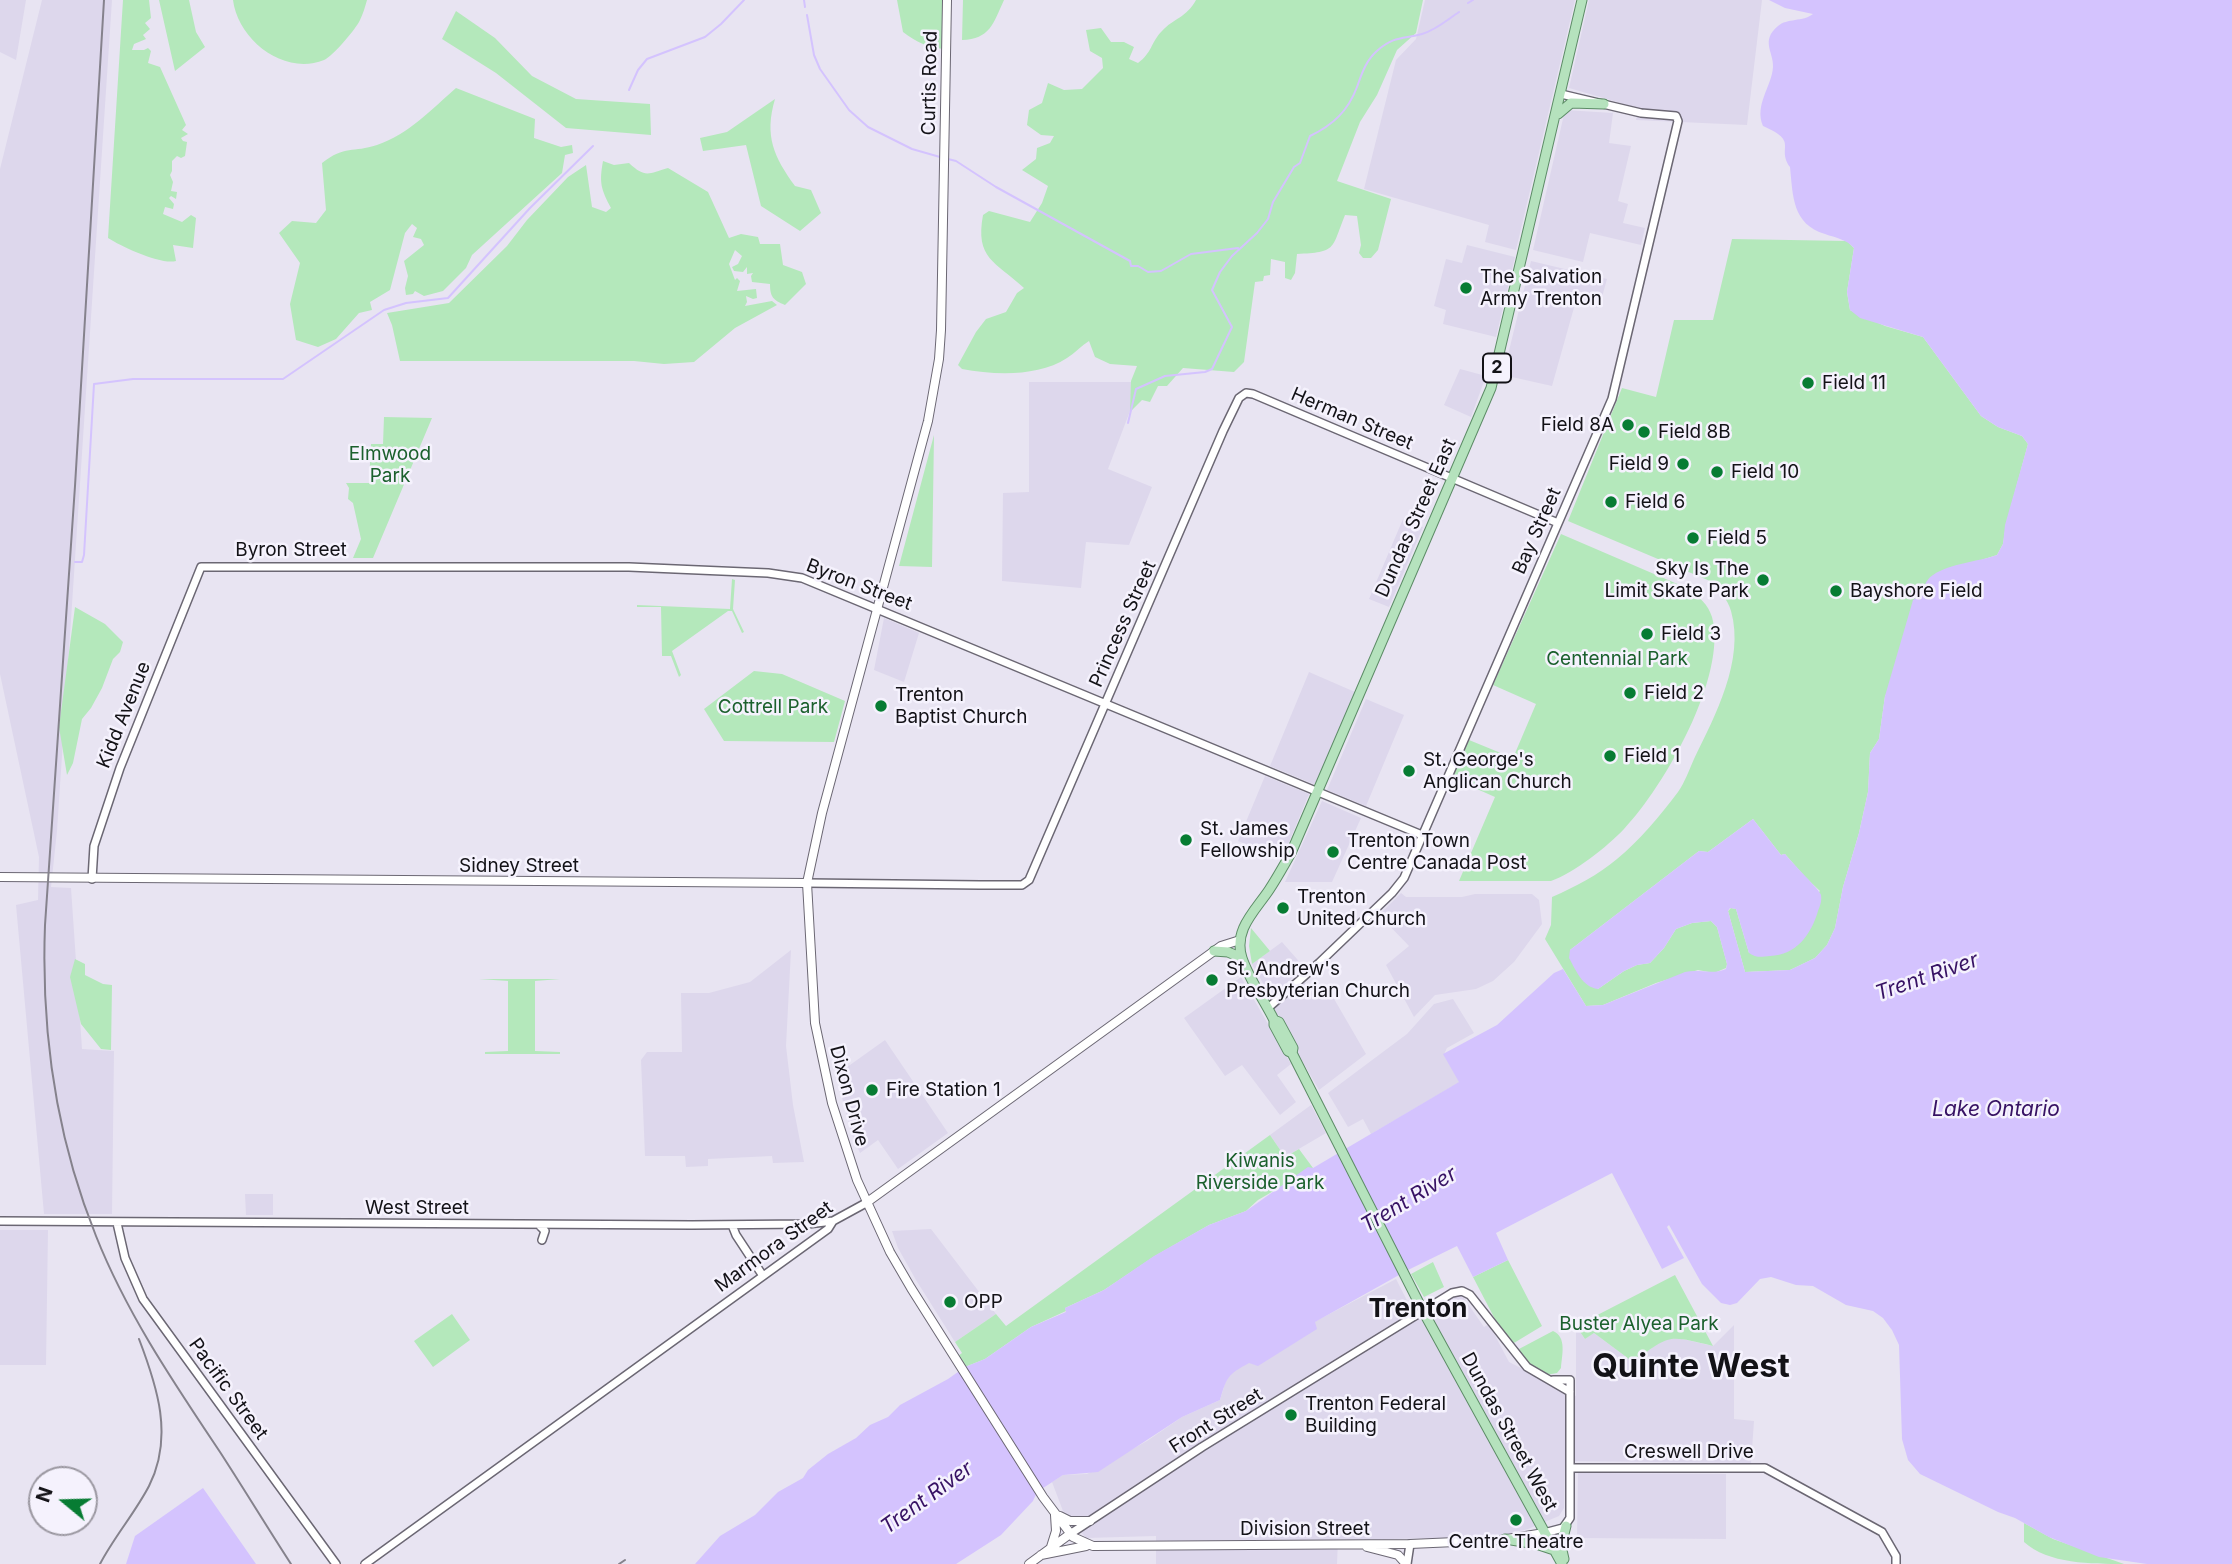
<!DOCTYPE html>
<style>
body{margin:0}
#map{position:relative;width:2232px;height:1564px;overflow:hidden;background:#e8e4f2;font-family:Inter,sans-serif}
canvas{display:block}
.north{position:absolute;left:28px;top:1466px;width:70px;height:70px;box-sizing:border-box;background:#f5f2fd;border:2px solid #9b98a1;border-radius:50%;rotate:289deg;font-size:19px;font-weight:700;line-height:28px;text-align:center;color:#131217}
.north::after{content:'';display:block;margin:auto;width:24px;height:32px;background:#077c33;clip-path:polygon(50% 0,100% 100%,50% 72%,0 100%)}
</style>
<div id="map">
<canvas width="2232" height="1564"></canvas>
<div class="north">N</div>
</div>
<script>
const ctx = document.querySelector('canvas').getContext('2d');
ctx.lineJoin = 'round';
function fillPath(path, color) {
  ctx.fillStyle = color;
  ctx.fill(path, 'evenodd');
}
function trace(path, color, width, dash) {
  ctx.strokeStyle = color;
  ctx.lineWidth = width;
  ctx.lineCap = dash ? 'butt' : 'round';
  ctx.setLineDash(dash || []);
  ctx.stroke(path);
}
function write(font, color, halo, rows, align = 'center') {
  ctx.font = font + ' Inter,sans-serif';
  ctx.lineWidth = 5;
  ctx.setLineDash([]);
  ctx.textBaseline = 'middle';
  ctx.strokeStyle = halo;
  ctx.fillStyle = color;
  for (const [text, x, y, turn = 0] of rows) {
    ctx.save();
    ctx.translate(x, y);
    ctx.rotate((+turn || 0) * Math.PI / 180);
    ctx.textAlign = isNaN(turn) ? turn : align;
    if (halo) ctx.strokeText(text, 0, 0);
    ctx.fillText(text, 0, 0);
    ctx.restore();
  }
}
const built = new Path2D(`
 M0,0H26L16,60L0,52Z
 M42,0H112L57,831L51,887L71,888L82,1049L114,1051L112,1214H44L16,905L38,900L39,857L0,674V169Z
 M1425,0H1575L1516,250L1485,242L1489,225L1364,189L1396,60L1416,39Z
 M1589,0H1762L1747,125L1636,120L1638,108L1569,88Z
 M1565,110L1613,113L1609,143L1631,146L1618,201L1628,204L1623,223L1645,228L1641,245L1590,233L1583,262L1533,250Z
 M1467,245L1515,257L1496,337L1443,324L1446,310L1434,306L1446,259L1462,263Z
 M1531,261L1607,279L1599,308L1575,304L1552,386L1503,375Z
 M1460,369L1486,376L1471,417L1444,405Z
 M1029,382H1141L1108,469L1152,487L1129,545L1086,542L1081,588L1002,581L1003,493L1029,492Z
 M1403,519L1423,527L1389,607L1369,599Z
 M884,618L919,633L904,682L874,670Z
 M1309,672L1355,692L1316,785L1270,766Z
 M1366,699L1404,715L1366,806L1327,790Z
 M1265,776L1309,794L1282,859L1238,841Z
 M1322,801L1361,818L1332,882H1285Z
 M1401,893L1406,897H1462L1475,894H1532L1539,900L1542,924L1514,962L1493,981L1476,989L1435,995L1414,1017L1386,965L1409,946L1379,915Z
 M1282,942L1304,967L1275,994L1268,992L1252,964Z
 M791,950L786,1046L793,1105L804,1162L773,1163L772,1156L708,1159V1166L686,1167L685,1156H645L641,1060L647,1052H682L681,993H709L750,982Z
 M1241,977L1291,1064L1277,1075L1296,1102L1280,1115L1242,1065L1225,1076L1184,1018Z
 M1304,982L1314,994L1326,985L1366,1054L1319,1090L1272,1009Z
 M1453,999L1474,1033L1447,1048L1444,1054L1460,1082L1371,1134L1363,1119L1348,1127L1328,1093L1407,1034L1434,1004Z
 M885,1040L948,1133L898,1169L878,1140L860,1153L852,1135L836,1075Z
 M1311,1105L1326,1133L1285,1157L1270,1135Z
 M245,1194H273V1215H246Z
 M931,1229L996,1314L955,1342L916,1280L898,1248L892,1231Z
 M0,1230H48L46,1365H0Z
 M1396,1279L1416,1318L1461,1294L1484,1327L1489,1324L1509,1362L1576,1396V1326L1585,1339L1594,1333L1633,1362L1664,1339L1678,1338L1713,1346L1734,1325V1419L1754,1421L1751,1463L1565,1461L1564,1508L1559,1516L1528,1529L1498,1537L1338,1540L1337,1564H1156V1536L1086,1538L1063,1511L1052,1482L1063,1475L1087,1474L1147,1441L1182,1417L1220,1400L1227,1377L1230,1373L1314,1322Z
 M1578,1473L1726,1474V1539L1577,1538Z`);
const green = new Path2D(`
 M123,0H149L151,18L145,23L150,29L143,35L146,39L134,44L132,50H144L148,48L151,51L148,63L160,67L186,125L182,130L188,134L181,138L183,141L187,142L185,156L181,158L177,156L172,161V171L170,175L173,182L171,191L177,192L176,199L171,196L169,198L174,204L173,209L165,207L163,214L182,222L191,215L196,218L193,248L173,245L176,261C161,265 122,247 108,238Z
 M159,0H189L196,32L205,47L175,71Z
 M233,0H367C365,7 363,14 360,20C356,29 332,57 324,60C284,76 238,40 233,0Z
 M897,0H943V49C927,47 916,42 903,32Z
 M963,0H1004C993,24 990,39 962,40Z
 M1196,0H1423L1416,33L1397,50L1377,95L1360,122L1337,181L1391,199L1378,250L1371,258H1363L1359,253L1361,245L1357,216L1345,215C1331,250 1337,252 1297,254L1295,273L1291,280L1285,278V262L1271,259L1270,275L1264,276L1263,281L1255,282L1244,362L1234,372L1183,368L1167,386H1158L1150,402L1142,400L1130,412L1131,381L1137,366L1110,364L1095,357L1089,341C1081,346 1075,353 1067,358C1038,377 995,375 962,369L958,365L976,332L986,319L1006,312L1017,293L1024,288C995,261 975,259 983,215L989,211L1030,222L1042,203L1048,186L1022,170L1036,159L1037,148L1050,143L1054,136L1041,135L1027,125L1029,110L1042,103L1048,83L1064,90L1082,89L1103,68L1102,58L1090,51L1086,30L1101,28L1111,42H1124L1134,47L1129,59L1138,63C1152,53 1151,42 1162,31C1174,18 1186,18 1196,0Z
 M456,11L495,38L532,76L576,99L650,104L651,135L566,128L496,73L442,39Z
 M456,88L535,119L534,138L561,147L572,145L573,153L565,155L562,173L472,255L466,268L443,291L424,296L415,291L413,294L406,295L405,288L408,276L404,261L424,245L421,239L413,237L417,228L412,224L405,233L390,290L370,302L372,310L359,313L336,339L318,347L296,340L290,304L300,263L279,233L292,221L316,223L326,210L322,163C345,145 353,153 377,145C409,134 432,109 456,88Z
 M775,99C764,136 774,157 795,186L811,190L821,213L800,231L761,206L746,145L703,151L700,138L727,132Z
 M603,161L614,165L629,163C645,178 648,174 668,168L708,192L729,238L741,234L758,237L760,244H780L783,265L802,272L806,284L785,305C773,300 770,297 770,284L752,282L751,276L753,273L747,274V267L743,272L734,271L732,267L738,264L742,256L735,250L729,264L735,280L737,278L740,281L737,291L756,289L757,298L753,299L746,296L747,302L745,306L772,301L777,305L735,328L694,362L664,364L634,361H400L392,325L387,313L449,303L507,246L527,220L568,177L586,165L592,207L606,212L611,208C601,189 599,183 603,161Z
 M1732,239L1847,241L1854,248L1847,292L1850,310L1885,326L1923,337L1981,416L1998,427L2022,436L2028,444L2006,525L2003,544L1997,555L1975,562L1885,696L1879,739L1870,753L1868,792L1859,833L1843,887L1835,928L1827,945L1815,958L1790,970L1745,972L1728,911L1731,908L1736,909L1749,953L1820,891L1805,877L1785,854L1781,855L1753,819L1708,852L1699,851L1570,950L1598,989L1624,971L1637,965L1650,963L1664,948L1676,929L1692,923L1711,921L1717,927L1727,964L1726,968L1714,973L1698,970L1656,983L1603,1005L1586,1006L1545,939L1551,925L1552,897C1575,887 1598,875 1617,859C1639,841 1660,816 1678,792C1685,782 1689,770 1694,759C1715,716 1745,660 1731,611C1728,599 1718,590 1710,581L1568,521L1622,388L1656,397L1674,320H1713Z
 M384,417L432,418L373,558H353L361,539L353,503L348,499L349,488L346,483H369L371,444H383Z
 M934,435L932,567L899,566Z
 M1561,534L1689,589C1699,597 1708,604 1712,617C1728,675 1664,787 1624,829C1607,847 1574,873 1551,881H1459L1495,797L1452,778L1469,740L1513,758L1536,704L1493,685Z
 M732,579L735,580L733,609L744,632L742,633L732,611H728L672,651L681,675L679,677L671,656H662L661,607H637V605L730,609Z
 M75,607L105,624L123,642L120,652L113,659L102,688L91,708L82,719L73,763L67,775L59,727Z
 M754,671L782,674L845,701L834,742L724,741L704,709Z
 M1251,928L1270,951L1252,964L1249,946Z
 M75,959L85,964V975L103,984L112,985L111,1050L101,1049L81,1024L70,977Z
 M479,979H560L535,981V1051L560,1052V1054H485V1052L508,1051V981Z
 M1270,1135L1285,1157L1299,1149L1313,1168L1258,1200L1246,1211L1209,1225L1155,1256L1104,1290L1065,1308L1066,1311L1031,1327L985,1359L965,1367L958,1356L962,1353L955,1342L996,1314L1006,1326Z
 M1508,1260L1542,1326L1509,1346L1473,1277Z
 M1433,1262L1444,1287L1424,1297L1411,1274Z
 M1675,1275L1713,1346C1667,1335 1671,1334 1633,1362L1594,1333L1585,1339L1576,1326Z
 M452,1314L470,1340L433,1367L414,1341Z
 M1553,1331C1567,1337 1562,1355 1561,1368L1557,1373L1546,1375C1536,1368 1523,1361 1519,1349Z
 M2024,1523L2053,1539L2124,1564C2092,1564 2048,1564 2024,1542Z`);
const water = new Path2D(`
 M1769,0H2232V1564H2147L2099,1557L2049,1537L2015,1518L1998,1512L1920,1474L1908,1460L1902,1439L1899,1345L1892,1330L1883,1318L1873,1311L1846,1305L1813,1286L1796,1285L1771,1277L1760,1279L1737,1303L1730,1305L1721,1303L1702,1284L1669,1225L1667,1227L1684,1258L1662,1269L1612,1173L1496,1233L1508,1260L1473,1277L1457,1246L1408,1270L1315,1322L1317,1329L1258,1366L1249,1363C1227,1375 1227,1377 1220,1400L1182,1417L1098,1472L1063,1475L1037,1492L1033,1501L1001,1535L956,1564H695L720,1536L755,1515L778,1492L803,1478L808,1470L828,1454L856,1438L870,1425L888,1417L900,1405L948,1379L965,1367L985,1359L1031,1327L1066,1312L1065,1308L1104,1290L1154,1256L1209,1225L1246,1211L1308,1167L1313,1168L1459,1082L1443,1054L1497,1025L1554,973L1563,969L1586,1006L1603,1005L1685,972C1699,969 1713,975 1726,969L1727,964L1717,927L1711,921L1692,923L1676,929L1664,948L1650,963L1637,965L1624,971L1598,989C1582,987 1576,970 1569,958L1570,950L1699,851L1708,852L1753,819L1781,855L1785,854C1791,862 1820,890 1821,895C1822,901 1820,906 1818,911C1811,935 1796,955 1770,956C1761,957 1756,958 1749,953L1736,909L1730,908L1728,911L1745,972L1790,970L1815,958L1827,945L1835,928L1843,887L1859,833L1868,792L1870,753L1879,739L1885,696L1913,600C1925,593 1923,581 1933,575C1951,563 1977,562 1997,555L2003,544L2005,525L2028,444L2022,436L1998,427L1981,416L1923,337L1860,318L1850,310L1847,292L1854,248C1846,239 1836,238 1825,234C1792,224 1793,196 1790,167C1776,147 1800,142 1763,126C1754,105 1772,86 1773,67C1774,52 1760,41 1778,26C1787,18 1803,22 1813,14L1785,8Z
 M203,1488L256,1564H126L135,1536Z`);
const stream = new Path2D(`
 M804,0L805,7
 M1468,3L1473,0
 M807,15L814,55L820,69L849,110L868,127L912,149L940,157
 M629,90L638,70L647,59L705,37L721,24L744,0
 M948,159L956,161L996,187L1130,261L1131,266H1138L1148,272L1161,271L1191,254L1238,248
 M1128,423L1136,389L1165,376L1205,372L1212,369L1232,327L1212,290L1220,272L1232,256L1257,233L1268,219L1273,202L1294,167L1300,163L1310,136C1333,125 1348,111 1357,87C1362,73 1366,60 1378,50C1394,36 1403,39 1422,34C1436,30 1447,20 1459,12
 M75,562H82L84,555L94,384L133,379H283L384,310L406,303L448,298L530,208L593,146`);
const tertiary = new Path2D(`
 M92,879L94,846L120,768L201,567H629L768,573L802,578L1422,835
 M807,883L980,885H1022L1029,880L1223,431L1239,398L1246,393L1253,394L1558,523
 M1268,1008L1319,963L1392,893L1404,878L1612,399L1678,121L1676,116L1641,113L1561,94
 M0,1221L692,1225L808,1224L833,1221
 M117,1223L125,1258L143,1299L336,1564
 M539,1225L545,1231L542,1240
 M732,1225L736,1235L763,1276
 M1571,1468H1765L1882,1532L1896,1556V1564
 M1544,1533L1563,1528L1570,1518V1380H1553
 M1070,1534L1202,1447L1452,1293L1462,1291L1470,1295L1527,1367L1570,1392
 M365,1564L828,1229L833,1221L866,1203
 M1407,1564L1410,1544`);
const secondary = new Path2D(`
 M947,0L941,330L939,359L928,421L822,813L807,883L815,1023L832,1103L857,1180L890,1252L911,1288L1043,1497L1073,1537L1093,1546L1410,1544L1501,1540L1544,1533
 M0,877L807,883
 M866,1203L1221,946L1240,940
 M1060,1516L1070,1521H1090
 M1051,1547L1056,1531L1055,1515
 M1367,1547L1398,1555L1406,1564
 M1041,1555L1086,1546
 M1029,1564L1070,1534`);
const primary = new Path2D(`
 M1558,114L1571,103L1604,104
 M1214,951L1228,952L1242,958
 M1274,1020V1025L1288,1051L1292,1053L1423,1311L1562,1564
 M1292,1053L1293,1048L1279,1022L1274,1020C1264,1000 1249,979 1242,958C1233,930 1255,911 1269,890C1277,878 1284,865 1291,853L1491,388L1582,0
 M1505,1539L1536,1544L1554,1550
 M1564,1559L1561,1546L1566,1526`);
const rail = new Path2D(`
 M104,0L75,486L45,925C41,1032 56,1137 96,1236C127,1314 174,1383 220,1452C244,1489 267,1527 291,1564
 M100,1564C114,1537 135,1513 149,1486C174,1437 157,1386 139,1339
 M619,1564L625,1560`);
const markers = [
 [1466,288,7,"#077c33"],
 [1808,383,7,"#077c33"],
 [1628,425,7,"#077c33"],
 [1644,432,7,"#077c33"],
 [1683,464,7,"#077c33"],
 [1717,472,7,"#077c33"],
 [1611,502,7,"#077c33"],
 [1693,538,7,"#077c33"],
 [1763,580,7,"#077c33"],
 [1836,591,7,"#077c33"],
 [1647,634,7,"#077c33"],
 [1630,693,7,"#077c33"],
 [881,706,7,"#077c33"],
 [1610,756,7,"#077c33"],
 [1409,771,7,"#077c33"],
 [1186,840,7,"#077c33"],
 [1333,852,7,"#077c33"],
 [1283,908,7,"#077c33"],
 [1212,980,7,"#077c33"],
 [872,1090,7,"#077c33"],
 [950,1302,7,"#077c33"],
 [1291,1415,7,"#077c33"],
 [1516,1520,7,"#077c33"]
];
const shields = [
 [1497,368,28]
];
const shieldNames = [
 ["2",1497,368]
];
const streetNames = [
 ["Curtis Road",930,83,-89],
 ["Herman Street",1352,419,23],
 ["Dundas Street East",1416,518,-66],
 ["Bay Street",1537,531,-66],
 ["Byron Street",291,550],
 ["Byron Street",859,585,21],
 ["Princess Street",1123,624,-66],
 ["Kidd Avenue",124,715,-68],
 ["Sidney Street",519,866],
 ["Dixon Drive",849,1096,75],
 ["West Street",417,1208],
 ["Marmora Street",774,1247,-36],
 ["Pacific Street",228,1389,54],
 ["Front Street",1216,1421,-32],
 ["Dundas Street West",1509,1432,61],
 ["Creswell Drive",1689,1452],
 ["Division Street",1305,1529]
];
const poiNames = [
 ["The Salvation",1480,277],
 ["Army Trenton",1480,299],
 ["Field 11",1822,383],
 ["Field 8A",1614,425,"right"],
 ["Field 8B",1658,432],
 ["Field 9",1669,464,"right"],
 ["Field 10",1731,472],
 ["Field 6",1625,502],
 ["Field 5",1707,538],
 ["Sky Is The",1749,569,"right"],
 ["Limit Skate Park",1749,591,"right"],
 ["Bayshore Field",1850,591],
 ["Field 3",1661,634],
 ["Field 2",1644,693],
 ["Trenton",895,695],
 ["Baptist Church",895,717],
 ["Field 1",1624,756],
 ["St. George's",1423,760],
 ["Anglican Church",1423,782],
 ["St. James",1200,829],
 ["Fellowship",1200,851],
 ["Trenton Town",1347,841],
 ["Centre Canada Post",1347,863],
 ["Trenton",1297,897],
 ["United Church",1297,919],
 ["St. Andrew's",1226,969],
 ["Presbyterian Church",1226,991],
 ["Fire Station 1",886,1090],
 ["OPP",964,1302],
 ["Trenton Federal",1305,1404],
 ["Building",1305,1426],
 ["Centre Theatre",1516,1542,"center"]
];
const parkNames = [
 ["Elmwood",390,454],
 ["Park",390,476],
 ["Centennial Park",1617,659],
 ["Cottrell Park",773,707],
 ["Kiwanis",1260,1161],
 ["Riverside Park",1260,1183],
 ["Buster Alyea Park",1639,1324]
];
const waterNames = [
 ["Trent River",1927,977,-19],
 ["Lake Ontario",1996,1110],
 ["Trent River",1409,1200,-31],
 ["Trent River",927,1498,-36]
];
const districtNames = [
 ["Trenton",1418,1309]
];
const townNames = [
 ["Quinte West",1691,1367]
];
fillPath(built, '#ddd7ec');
fillPath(green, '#b4e8bb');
fillPath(water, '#d4c3fe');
trace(stream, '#d4c3fe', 2);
trace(tertiary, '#6b6773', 10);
trace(secondary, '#6b6773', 10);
trace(primary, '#5c8c66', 11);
trace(tertiary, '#fff', 7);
trace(secondary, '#fff', 8);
trace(primary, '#b5e2bd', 9);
trace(rail, '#85828c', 2);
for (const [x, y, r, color] of markers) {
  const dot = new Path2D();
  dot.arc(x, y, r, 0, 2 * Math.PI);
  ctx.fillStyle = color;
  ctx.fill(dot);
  trace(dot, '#f5f2fd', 2.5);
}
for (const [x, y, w] of shields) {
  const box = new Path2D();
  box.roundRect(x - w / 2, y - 14.5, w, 29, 5);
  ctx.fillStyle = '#f5f2fd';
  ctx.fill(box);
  trace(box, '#131217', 2);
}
write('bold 18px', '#131217', null, shieldNames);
write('19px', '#131217', '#f5f2fd', streetNames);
write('19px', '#131217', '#f5f2fd', poiNames, 'left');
write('19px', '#1b602d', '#f5f2fd', parkNames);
write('italic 21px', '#371264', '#f5f2fd', waterNames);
write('bold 26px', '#131217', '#f5f2fd', districtNames);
write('bold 33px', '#131217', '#f5f2fd', townNames);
</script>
